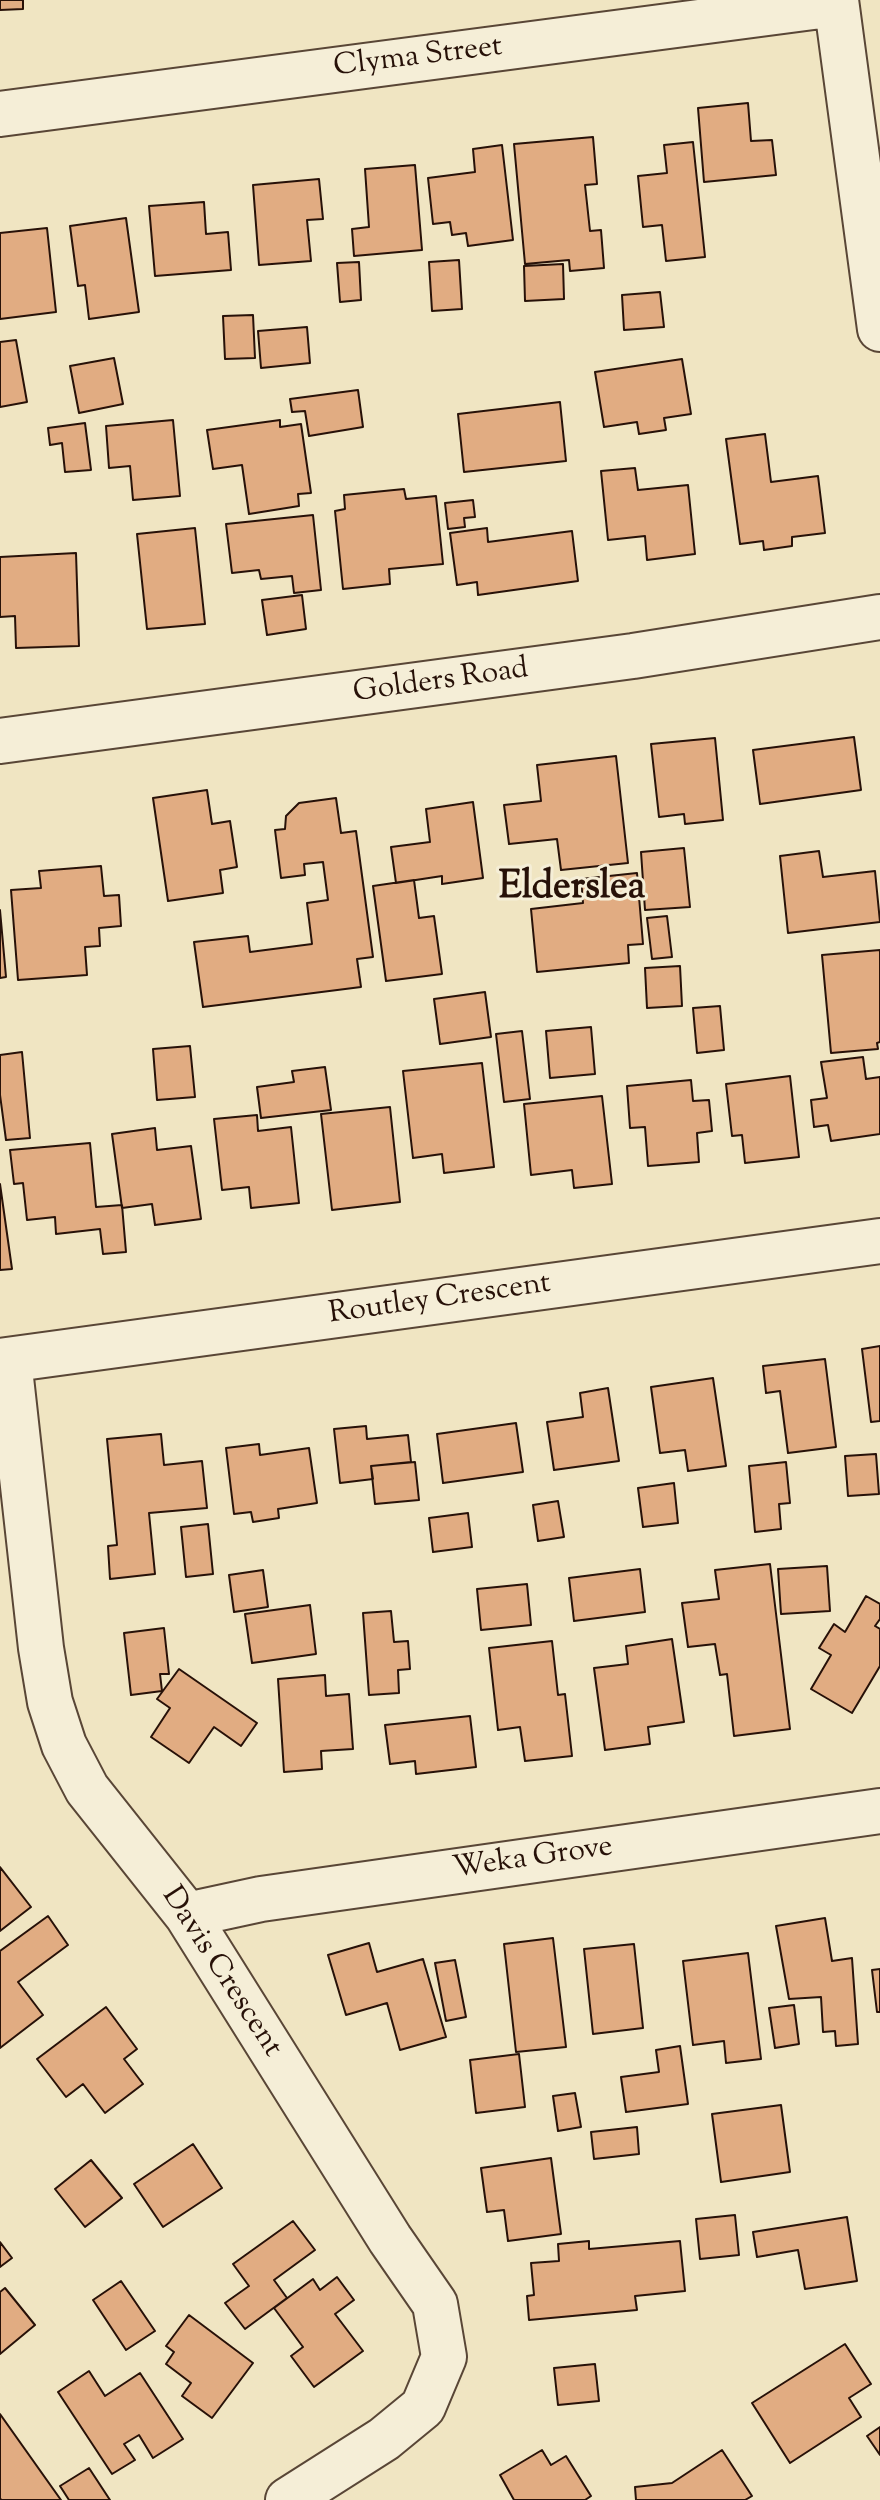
<!DOCTYPE html>
<style>
body{margin:0}
canvas{display:block;background:#f0e5c2}
</style>
<canvas width="880" height="2500"></canvas>
<script>
const ctx = document.querySelector('canvas').getContext('2d');
ctx.lineJoin = 'round';
function fillPath(path, color) {
  ctx.fillStyle = color;
  ctx.fill(path, 'evenodd');
}
function trace(path, color, width, dash) {
  ctx.strokeStyle = color;
  ctx.lineWidth = width;
  ctx.lineCap = dash ? 'butt' : 'round';
  ctx.setLineDash(dash || []);
  ctx.stroke(path);
}
function write(font, color, halo, rows, align = 'center') {
  ctx.font = font + ' "Sorts Mill Goudy",serif';
  ctx.lineWidth = 6;
  ctx.setLineDash([]);
  ctx.textBaseline = 'middle';
  ctx.strokeStyle = halo;
  ctx.fillStyle = color;
  for (const [text, x, y, turn = 0] of rows) {
    ctx.save();
    ctx.translate(x, y);
    ctx.rotate((+turn || 0) * Math.PI / 180);
    ctx.textAlign = isNaN(turn) ? turn : align;
    if (halo) ctx.strokeText(text, 0, 0);
    ctx.fillText(text, 0, 0);
    ctx.restore();
  }
}
const building = new Path2D(`
 M0,0H23V9L0,10Z
 M748,103L751,141L772,140L776,175L704,182L698,108Z
 M593,137L597,184L585,185L590,231L601,230L604,268L570,271L569,260L525,264L514,144Z
 M693,142L705,257L666,261L662,225L643,227L638,176L667,173L664,145Z
 M502,145L513,240L468,246L466,233L452,235L450,222L433,224L428,178L475,172L473,149Z
 M415,165L422,250L354,256L352,229L369,227L365,169Z
 M319,179L323,219L307,220L311,261L259,265L253,185Z
 M204,202L206,234L228,232L231,270L155,276L149,206Z
 M126,218L139,312L89,319L85,285L78,286L70,226Z
 M47,228L56,312L0,319V233Z
 M459,260L462,309L432,311L429,262Z
 M359,262L361,300L340,302L337,263Z
 M563,264L564,299L525,301L524,266Z
 M660,292L664,327L624,330L622,295Z
 M253,315L255,358L225,359L223,316Z
 M307,327L310,363L261,368L258,331Z
 M16,340L27,402L0,407V342Z
 M114,358L123,404L79,413L70,366Z
 M682,359L691,414L664,418L666,430L639,434L637,422L604,427L595,372Z
 M358,390L363,427L309,436L305,411L292,412L290,399Z
 M560,402L566,461L464,472L458,414Z
 M173,420L180,496L133,500L130,466L109,468L106,426Z
 M280,420V427L301,424L311,493L298,494L299,506L249,514L242,465L213,469L207,430Z
 M85,423L91,470L65,472L62,443L50,445L48,428Z
 M765,434L771,482L818,476L825,533L792,537V546L764,550L763,541L740,544L726,439Z
 M635,468L638,490L688,485L695,554L647,560L645,536L608,540L601,471Z
 M404,489L406,499L436,496L443,564L389,569L390,584L343,589L335,511L345,509L344,495Z
 M473,500L475,517L464,518L465,527L448,529L445,503Z
 M313,515L321,590L294,593L292,576L261,579L259,570L232,573L226,524Z
 M195,528L205,624L147,629L137,534Z
 M487,528L488,542L572,531L578,581L478,595L477,582L457,585L450,533Z
 M76,553L79,646L16,648L15,616L0,617V557Z
 M302,595L306,629L267,635L262,600Z
 M854,737L861,790L760,804L753,750Z
 M715,738L723,820L685,824L684,814L659,817L651,744Z
 M616,756L628,863L561,870L557,839L509,844L504,805L541,801L537,765Z
 M207,790L212,824L230,821L237,867L220,870L223,893L168,901L153,798Z
 M336,798L341,833L356,831L373,957L357,959L361,987L203,1007L194,942L248,936L250,952L312,944L307,903L328,900L323,862L304,864L305,875L281,878L275,830L285,829L286,816L299,803Z
 M473,802L483,878L442,884V876L396,883L391,847L430,842L426,809Z
 M684,848L690,907L645,910L641,852Z
 M819,851L823,877L875,871L880,922L788,933L780,856Z
 M101,866L104,896L119,895L121,926L99,928L100,946L85,947L87,975L18,980L11,890L41,888L39,871Z
 M637,873L643,944L628,945L629,963L537,972L531,909L583,903L581,879Z
 M414,880L419,918L434,916L442,974L386,981L373,886Z
 M0,910L6,977L0,978Z
 M667,916L672,957L652,959L647,918Z
 M880,950V1042L877,1043L878,1049L831,1053L822,955Z
 M680,966L682,1006L647,1008L645,968Z
 M485,992L491,1037L440,1044L434,999Z
 M720,1006L724,1050L697,1053L693,1008Z
 M591,1027L595,1074L550,1078L546,1031Z
 M522,1031L530,1099L504,1102L496,1034Z
 M190,1046L195,1097L157,1100L153,1049Z
 M22,1052L30,1138L6,1140L0,1095V1055Z
 M863,1057L866,1079L880,1077V1134L831,1141L828,1125L814,1127L811,1100L827,1098L821,1062Z
 M482,1063L494,1167L444,1173L442,1154L413,1158L403,1071Z
 M325,1067L331,1110L261,1118L257,1087L294,1082L292,1071Z
 M790,1076L799,1157L745,1163L742,1135L732,1136L726,1084Z
 M691,1080L693,1101L709,1100L712,1131L697,1133L699,1162L648,1166L645,1127L630,1128L627,1086Z
 M602,1096L612,1184L574,1188L572,1170L531,1175L524,1104Z
 M390,1107L400,1202L332,1210L321,1114Z
 M257,1115L258,1131L291,1127L299,1203L251,1208L249,1187L222,1190L214,1119Z
 M155,1128L157,1150L191,1146L201,1219L155,1225L152,1204L122,1208L112,1134Z
 M90,1143L96,1207L122,1205L126,1252L103,1254L100,1229L56,1234L55,1217L27,1220L23,1183L14,1184L10,1150Z
 M0,1184L12,1269L0,1270Z
 M880,1346V1421L871,1422L862,1349Z
 M825,1359L836,1447L788,1453L780,1391L766,1393L763,1366Z
 M713,1378L726,1466L688,1471L685,1450L660,1453L651,1387Z
 M608,1388L619,1461L554,1470L547,1422L583,1417L580,1393Z
 M516,1423L523,1472L443,1483L437,1434Z
 M366,1426L367,1439L408,1435L411,1462L371,1466L373,1479L340,1483L334,1429Z
 M161,1434L164,1465L202,1461L207,1508L149,1513L155,1574L110,1579L108,1546L117,1545L107,1439Z
 M259,1444L260,1455L309,1448L317,1503L278,1509L279,1518L253,1522L251,1512L234,1514L226,1448Z
 M876,1454L879,1494L848,1496L845,1456Z
 M415,1462L419,1500L375,1504L371,1466Z
 M786,1462L790,1503L779,1504L781,1529L755,1532L749,1466Z
 M674,1483L678,1523L643,1527L638,1488Z
 M558,1501L564,1537L538,1541L533,1505Z
 M468,1513L472,1547L433,1552L429,1518Z
 M208,1524L213,1574L186,1577L181,1527Z
 M770,1564L790,1729L734,1736L727,1674L720,1675L715,1644L688,1647L682,1603L719,1599L715,1570Z
 M827,1566L830,1611L781,1614L778,1569Z
 M640,1569L645,1612L574,1621L569,1578Z
 M263,1570L268,1607L234,1612L229,1575Z
 M527,1584L531,1625L481,1630L477,1589Z
 M866,1596L880,1604V1619L875,1626L880,1629V1666L852,1713L811,1689L831,1655L819,1648L834,1624L845,1632Z
 M310,1605L316,1654L252,1663L245,1614Z
 M391,1611L394,1642L408,1641L410,1669L398,1670L399,1693L369,1695L363,1613Z
 M164,1628L169,1674H160L162,1691L131,1695L124,1633Z
 M672,1639L684,1722L648,1727L650,1744L605,1750L594,1668L628,1664L626,1646Z
 M552,1641L558,1695L565,1694L572,1756L525,1761L520,1727L498,1730L489,1648Z
 M179,1669L257,1723L241,1746L214,1727L189,1763L151,1737L170,1708L157,1699Z
 M325,1675L326,1696L349,1694L353,1749L321,1751L322,1769L284,1772L278,1679Z
 M470,1716L476,1767L416,1774L415,1761L390,1764L385,1725Z
 M0,1867L31,1907L0,1931Z
 M48,1916L68,1945L18,1982L43,2015L0,2048V1951Z
 M825,1918L832,1961L852,1958L858,2044L836,2046L835,2031L823,2032L821,1997L789,1999L776,1926Z
 M553,1938L566,2047L516,2052L504,1944Z
 M369,1943L377,1972L423,1959L446,2037L400,2050L387,2003L346,2015L328,1955Z
 M634,1944L643,2028L593,2034L584,1949Z
 M748,1953L761,2059L726,2063L724,2041L693,2045L683,1961Z
 M455,1960L466,2017L446,2021L435,1963Z
 M880,1969V2012H877L872,1970Z
 M794,2005L799,2044L775,2048L769,2008Z
 M106,2007L137,2049L124,2059L143,2084L105,2113L83,2084L66,2097L37,2059Z
 M680,2046L688,2104L626,2112L621,2077L659,2072L656,2050Z
 M519,2054L525,2107L476,2113L470,2060Z
 M575,2093L581,2127L558,2131L553,2096Z
 M781,2105L790,2172L721,2182L712,2114Z
 M637,2127L639,2154L594,2159L591,2132Z
 M193,2144L222,2188L163,2227L134,2184Z
 M551,2158L561,2234L508,2241L504,2210L487,2212L481,2168Z
 M91,2160L122,2198L85,2227L55,2189Z
 M735,2215L739,2255L700,2259L696,2219Z
 M847,2217L857,2281L805,2289L798,2250L757,2257L753,2232Z
 M293,2221L315,2250L274,2280L287,2298L245,2329L225,2303L249,2286L233,2264Z
 M589,2241V2249L680,2241L685,2291L635,2296L637,2310L529,2320L527,2296L534,2295L531,2263L559,2261L558,2244Z
 M0,2242L12,2258L0,2267Z
 M337,2277L354,2300L335,2314L363,2351L314,2387L291,2356L303,2347L274,2308L313,2279L320,2290Z
 M121,2281L155,2331L126,2350L93,2300Z
 M5,2288L35,2325L0,2354V2292Z
 M189,2315L253,2363L212,2418L182,2396L191,2383L166,2364L174,2352L166,2346Z
 M845,2344L871,2384L849,2398L861,2417L790,2463L752,2403Z
 M595,2364L599,2401L558,2405L554,2368Z
 M89,2371L105,2396L140,2373L183,2439L153,2458L139,2435L124,2444L135,2460L112,2474L58,2392Z
 M0,2414L61,2500H1L0,2498Z
 M880,2427V2455L867,2436Z
 M542,2450L551,2465L566,2456L591,2496L585,2500H514L500,2475Z
 M722,2450L752,2496L745,2500H636L635,2487L672,2483Z
 M89,2468L110,2500H69L60,2486Z`);
const minor = new Path2D(`
 M836,0L880,329
 M0,114L836,4
 M0,741L633,656L880,617
 M9,1360L41,1648L50,1702L64,1745L87,1789L187,1915L390,2239L435,2304L444,2357L423,2407L384,2439L288,2500
 M0,1361L880,1241
 M187,1915L261,1899L880,1811`);
const streetNames = [
 ["Clyma Street",418,59,-7],
 ["Golders Road",441,683,-8],
 ["Routley Crescent",440,1301,-8],
 ["Weka Grove",533,1860,-8],
 ["Davis Crescent",220,1973,57]
];
const districtNames = [
 ["Elderslea",572,891]
];
fillPath(building, '#e1ac82');
trace(building, '#271108', 2);
trace(minor, '#594636', 48);
trace(minor, '#f5eed7', 44);
write('30px', '#271108', '#f5eed7', streetNames);
write('bold 38px', '#271108', '#f5eed7', districtNames);
</script>
